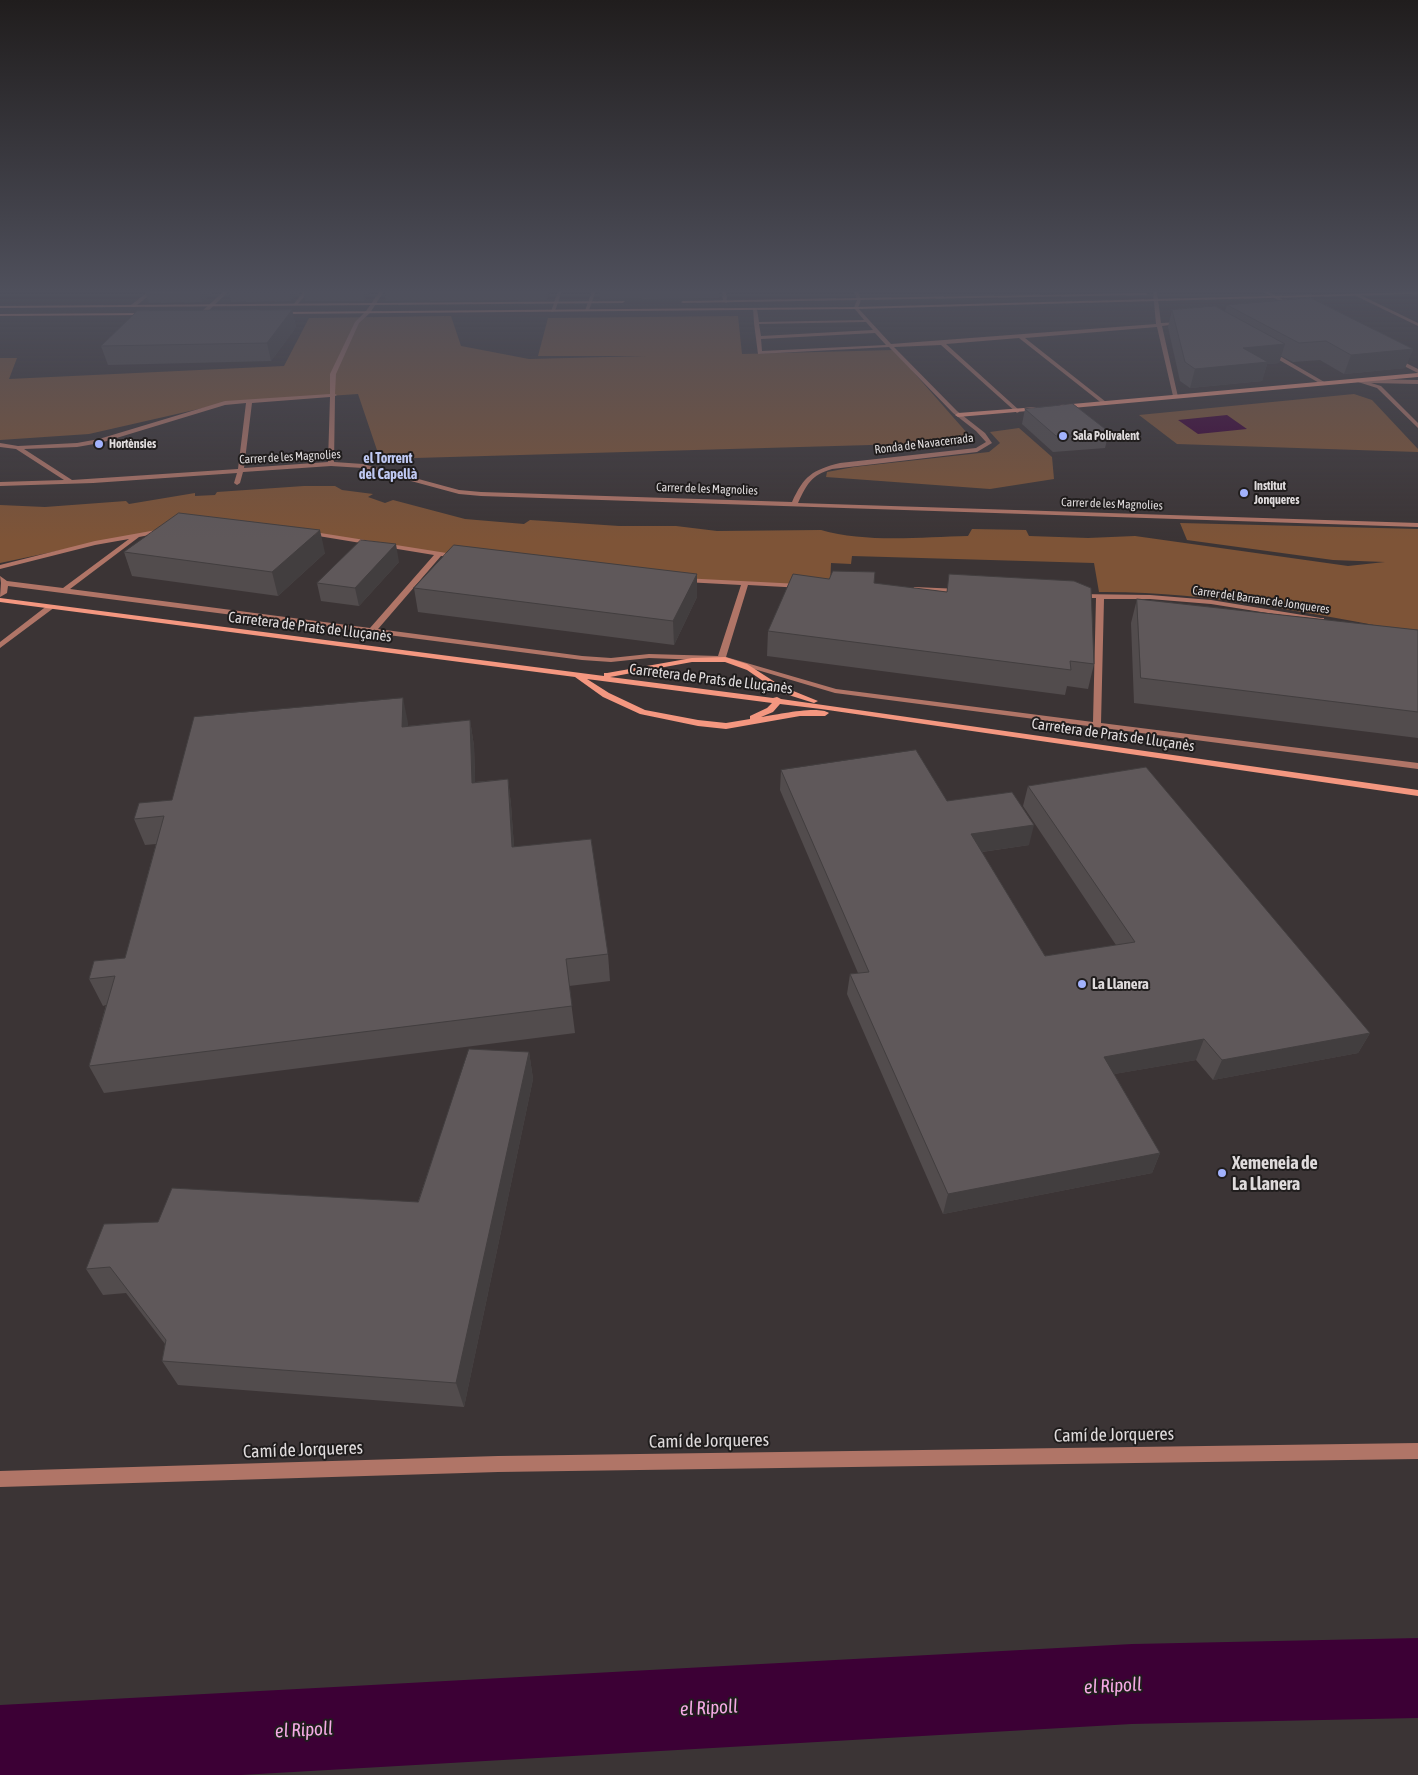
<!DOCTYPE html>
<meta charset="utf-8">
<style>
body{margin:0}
canvas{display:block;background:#3b3435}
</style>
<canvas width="1418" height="1775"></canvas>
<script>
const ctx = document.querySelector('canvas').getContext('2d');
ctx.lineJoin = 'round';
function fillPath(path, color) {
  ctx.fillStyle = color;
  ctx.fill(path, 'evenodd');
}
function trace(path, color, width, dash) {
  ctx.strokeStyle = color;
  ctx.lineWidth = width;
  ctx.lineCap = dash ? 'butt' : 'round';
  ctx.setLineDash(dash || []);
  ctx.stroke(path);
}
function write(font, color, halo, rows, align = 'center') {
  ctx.font = font + ' "Asap Condensed",sans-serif';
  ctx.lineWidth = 4;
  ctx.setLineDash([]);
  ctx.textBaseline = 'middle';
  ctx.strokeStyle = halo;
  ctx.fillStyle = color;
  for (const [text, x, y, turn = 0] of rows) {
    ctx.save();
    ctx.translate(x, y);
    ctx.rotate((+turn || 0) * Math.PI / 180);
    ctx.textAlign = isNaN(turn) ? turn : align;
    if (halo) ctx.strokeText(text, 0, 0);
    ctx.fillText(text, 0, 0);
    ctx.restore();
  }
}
const green = new Path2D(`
 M451,316L461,346L529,359L646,356H538L548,318L738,316L742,354L894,350L975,442L380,459L358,394L225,403L89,434L0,440V358H17L9,379L284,366L309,318Z
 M1354,394L1372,400L1418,449V452L1177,444L1139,415Z
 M1019,428L1052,457L1054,479L990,489L826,477L827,472L854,467L989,452L1000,443L990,432Z
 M304,486H335L342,490L373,494L368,497L385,503L393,500L465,519L524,524L530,520L619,526H676L717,531L821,530C865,543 922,537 968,536L972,529L1026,530L1029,536L1088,538L1135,536L1348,566L1385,562L1333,560L1187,540L1180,523L1418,529V633C1312,614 1207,591 1099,592L1094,563L852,556L851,564L831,563L830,587L770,585L539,568L250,524H218L95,543L0,563V505L45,507L126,501L129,504L195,493V496L215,495L217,492Z`);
const water = new Path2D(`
 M1227,415L1247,429L1198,434L1178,420Z`);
const river = new Path2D(`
 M1418,1638V1718L1132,1724L241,1775H0V1705L1132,1644Z`);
const street = new Path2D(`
 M149,291H154L135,307H131V305Z
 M224,291H229L205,314H201V312Z
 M304,291H309L297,305H293Z
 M380,291H384L370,313L359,323L336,374L335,394L337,395L335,396L334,462L363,464L459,490L481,492L792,502C804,476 812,470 840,463L976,448L986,442L976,431L953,413L889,347L758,354L754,323L753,308L757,309L759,322L864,320L854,308L857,300L854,291H858L861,300L858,308L891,344L1156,324L1153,291H1157L1161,323L1182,322L1184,323L1162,326L1178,397L1173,396L1157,327L1025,338L1106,402V404L1104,405L1019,338L946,344L1019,410V412L1017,413L941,345L894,347L957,411L985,433L992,443L977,452L832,469C811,475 807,484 798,503L1418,523V527L481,496L459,494L363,468L331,466L243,472L240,483L237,485L234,483L237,473L93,483L0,486V482L64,480L16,449L0,447V443L18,446L77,443L99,439L225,401L330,394V374L355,322L366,311ZM866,322L873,330L761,336L759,324ZM875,333L886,345L762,351L761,339ZM330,397L328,462L244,468L252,403ZM246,403L238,469L72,480L24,449L77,447L100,443L225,405Z
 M558,291H562L555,311L551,312Z
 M592,291H596L589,310L585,311Z
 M722,291H726L727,303L723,302Z
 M1261,291H1267L1295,306L1291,307Z
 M1358,294L1418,323V326L1356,296Z
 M1267,351H1271L1326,383L1321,384L1267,353Z
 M1392,358H1396L1418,369V373L1392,360Z
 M1360,379L1367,381L1369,379L1418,380V384L1371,383L1381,386L1418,423V428L1377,388L1358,382V380Z
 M162,529L164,530V532L139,537L70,589L370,628L434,555L306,534V532L308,531L459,555L460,556L457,558L441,556L378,629L582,656L611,658L649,654L718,656L741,585L685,582L681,580L682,578L800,584L804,586L803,588L748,585L726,657L836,689L1093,722L1096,598H1077V594L1150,595L1211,600L1321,618H1324V622L1211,604L1150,599H1104L1101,723L1418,763V769L835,693L727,661L649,658L611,662L582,660L8,586L7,593L0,597L1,583L0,576L7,581L63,588L129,539L95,545L0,569V565L95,541Z
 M914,587L960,589L964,591L960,593L917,591L913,589Z
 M48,605H54L55,607L0,648V642Z
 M1418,1443V1459L498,1472L0,1487V1471L498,1456Z`);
const secondary = new Path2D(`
 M1418,292V294L856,309L281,314L279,313L281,312L856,307Z
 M1146,293L1148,295L683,303L681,302L683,301Z
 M625,301L623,303L0,308V306Z
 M148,313L146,315L0,316V314Z
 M1418,373V377L1061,409L1058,407L1061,405Z
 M1037,407L1039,408V410L958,417L955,415L958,413Z
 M0,598L604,676V673H607L692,658L725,657L747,664L781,686L818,701L814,703L779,692L747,670L725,662H692L610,677L773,698L777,697L781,699L1418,790V796L821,709L780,704L773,712L761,717C776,715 818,705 829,713L825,716H800L726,729L698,726L640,714L603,697L575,677L0,602ZM587,679L772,703L767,708L750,716V719L726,723L698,720L645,710L609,693Z`);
const wall = new Path2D(`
 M149,291H214L202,302L149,303L146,294Z
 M301,291L291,301L231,302L229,293Z
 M371,291L364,301H305L304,292Z
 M385,291H550L547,300L386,301L385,292Z
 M600,291H719V298L600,299Z
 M1227,305L1413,349L1405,368L1344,374L1320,360L1293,362L1281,356L1279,363L1267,364L1262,381L1190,388L1180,381L1168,327L1172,310L1225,312Z
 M292,310L296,327L271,361L108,365L101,346Z
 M1025,409L1109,432L1105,448L1053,452L1022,424Z
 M124,552L325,553L278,596L132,576Z
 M399,562L359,606L321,601L317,583Z
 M949,574L1094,664L1088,689L1067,686L1065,695L767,656L768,631L829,579L947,592Z
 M414,588L697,597L674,645L418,612Z
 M1137,599L1418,630V738L1134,703L1131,623Z
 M470,720L474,746L475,782L508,779L511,805L514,847L608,954L610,981L569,986L575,1033L104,1093L89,1066L106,1005L103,1006L89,979L125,958L156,844L145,845L134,819L172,800L408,723V726Z
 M781,770L947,801L1029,845L982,852L1045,956L1116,945L1023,806L1028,786L1370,1033L1358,1053L1213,1080L1196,1060L1114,1074L1160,1153L1152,1173L943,1214L847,994L850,974L858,973L780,790Z
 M529,1052L533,1079L464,1407L178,1385L162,1361L165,1344L126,1293L103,1295L86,1269L158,1222L418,1202Z`);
const shadedWall = new Path2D(`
 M202,291H214L202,302L199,293Z
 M291,291H301L291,301L289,292Z
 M363,291H371L364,301L363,292Z
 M546,291H550L547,300Z
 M292,310L296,327L271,361L267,343Z
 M1285,344L1279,363L1267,364L1262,381L1190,388L1195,369L1243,348Z
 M1413,349L1405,368L1344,374L1351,355Z
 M320,530L325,553L278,596L272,572Z
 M396,544L399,562L359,606L355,588Z
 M697,574V597L674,645L673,621Z
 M403,698L408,723L407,752L402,727Z
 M470,720L474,746L476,809L472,783Z
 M508,779L511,805L516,874L512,847Z
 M1034,825L1029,845L967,854L971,834Z
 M1370,1033L1358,1053L1213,1080L1222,1060Z
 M1204,1039L1196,1060L1097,1077L1104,1057Z
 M529,1052L533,1079L464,1407L456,1383Z
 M1160,1153L1152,1173L943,1214L948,1194Z`);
const building = new Path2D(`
 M149,291H202L199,293L146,294Z
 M231,291H291L289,292L229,293Z
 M305,291H363V292H304Z
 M385,291H435V292H385Z
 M1311,298L1413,349L1351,355L1326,341L1299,343L1227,305Z
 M1215,306L1285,344L1243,348L1268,362L1195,369L1185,362L1172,310Z
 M292,310L267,343L101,346L137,311Z
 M1073,404L1109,432L1056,436L1025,409Z
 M179,513L320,530L272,572L124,552Z
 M361,540L396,544L355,588L317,583Z
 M454,545L697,574L673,621L414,588Z
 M833,571L875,572L874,583L947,592L949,574L1074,581L1091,588L1094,664L1070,661L1071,670L768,631L793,574L829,579Z
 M1137,599L1418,630V712L1141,678Z
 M403,698L402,727L470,720L472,783L508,779L512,847L591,839L608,954L566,959L572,1006L89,1066L115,976L89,979L94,961L125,958L164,816L134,819L139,803L172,800L194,717Z
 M916,750L947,801L1012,792L1034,825L971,834L1045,956L1135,942L1028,786L1146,767L1370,1033L1222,1060L1204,1039L1104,1057L1160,1153L948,1194L850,974L869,972L781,770Z
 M469,1049L529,1052L456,1383L162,1361L166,1340L110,1267L86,1269L104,1224L158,1222L172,1188L418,1202Z`);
const markers = [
 [1063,436,5,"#a2b2fd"],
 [99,444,5,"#a2b2fd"],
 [1244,493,5,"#a2b2fd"],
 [1082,984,5,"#a2b2fd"],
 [1222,1173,5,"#a2b2fd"]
];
const farPoinames = [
 ["Sala Polivalent",1073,436],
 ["Hortènsies",109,444],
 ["Institut",1254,486],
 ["Jonqueres",1254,500]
];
const farStreetnames = [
 ["Ronda de Navacerrada",924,444,-7],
 ["Carrer de les Magnolies",290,457,-3],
 ["Carrer de les Magnolies",707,489,2],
 ["Carrer de les Magnolies",1112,504,2],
 ["Carrer del Barranc de Jonqueres",1261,600,8]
];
const farNeighbourhoodnames = [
 ["el Torrent",388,459],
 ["del Capellà",388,475]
];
const streetNames = [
 ["Carretera de Prats de Lluçanès",310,627,7],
 ["Carretera de Prats de Lluçanès",711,679,7],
 ["Carretera de Prats de Lluçanès",1113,735,8]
];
const poiNames = [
 ["La Llanera",1092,984]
];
const nearPoinames = [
 ["Xemeneia de",1232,1163],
 ["La Llanera",1232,1184]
];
const nearStreetnames = [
 ["Camí de Jorqueres",1114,1435,-1],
 ["Camí de Jorqueres",709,1441,-1],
 ["Camí de Jorqueres",303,1450,-2]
];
const nearWaternames = [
 ["el Ripoll",1113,1686,-3],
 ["el Ripoll",709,1708,-3],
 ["el Ripoll",304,1730,-3]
];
fillPath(green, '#7e5437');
fillPath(water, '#3c0035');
fillPath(river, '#3c0035');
fillPath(street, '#b07567');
fillPath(secondary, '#f49780');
fillPath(wall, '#524c4d');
fillPath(shadedWall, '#423e3f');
fillPath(building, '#5f585a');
trace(building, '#423e3f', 1);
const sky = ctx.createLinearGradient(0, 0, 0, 540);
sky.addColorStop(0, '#201d1d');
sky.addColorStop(0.54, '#4f505c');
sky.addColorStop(1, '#4f505c00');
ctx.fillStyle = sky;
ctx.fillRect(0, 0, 1418, 540);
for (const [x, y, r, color] of markers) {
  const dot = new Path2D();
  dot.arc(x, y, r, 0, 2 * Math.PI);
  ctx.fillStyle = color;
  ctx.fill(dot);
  trace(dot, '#201d1d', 2);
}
write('bold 12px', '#dfdbdc', '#201d1d', farPoinames, 'left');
write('12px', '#dfdbdc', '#201d1d', farStreetnames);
write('bold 14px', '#bfc9f3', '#201d1d', farNeighbourhoodnames);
write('15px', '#dfdbdc', '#201d1d', streetNames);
write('bold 15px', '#dfdbdc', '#201d1d', poiNames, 'left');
write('bold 18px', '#dfdbdc', '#201d1d', nearPoinames, 'left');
write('18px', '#dfdbdc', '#201d1d', nearStreetnames);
write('italic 19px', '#f6abe6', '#201d1d', nearWaternames);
</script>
